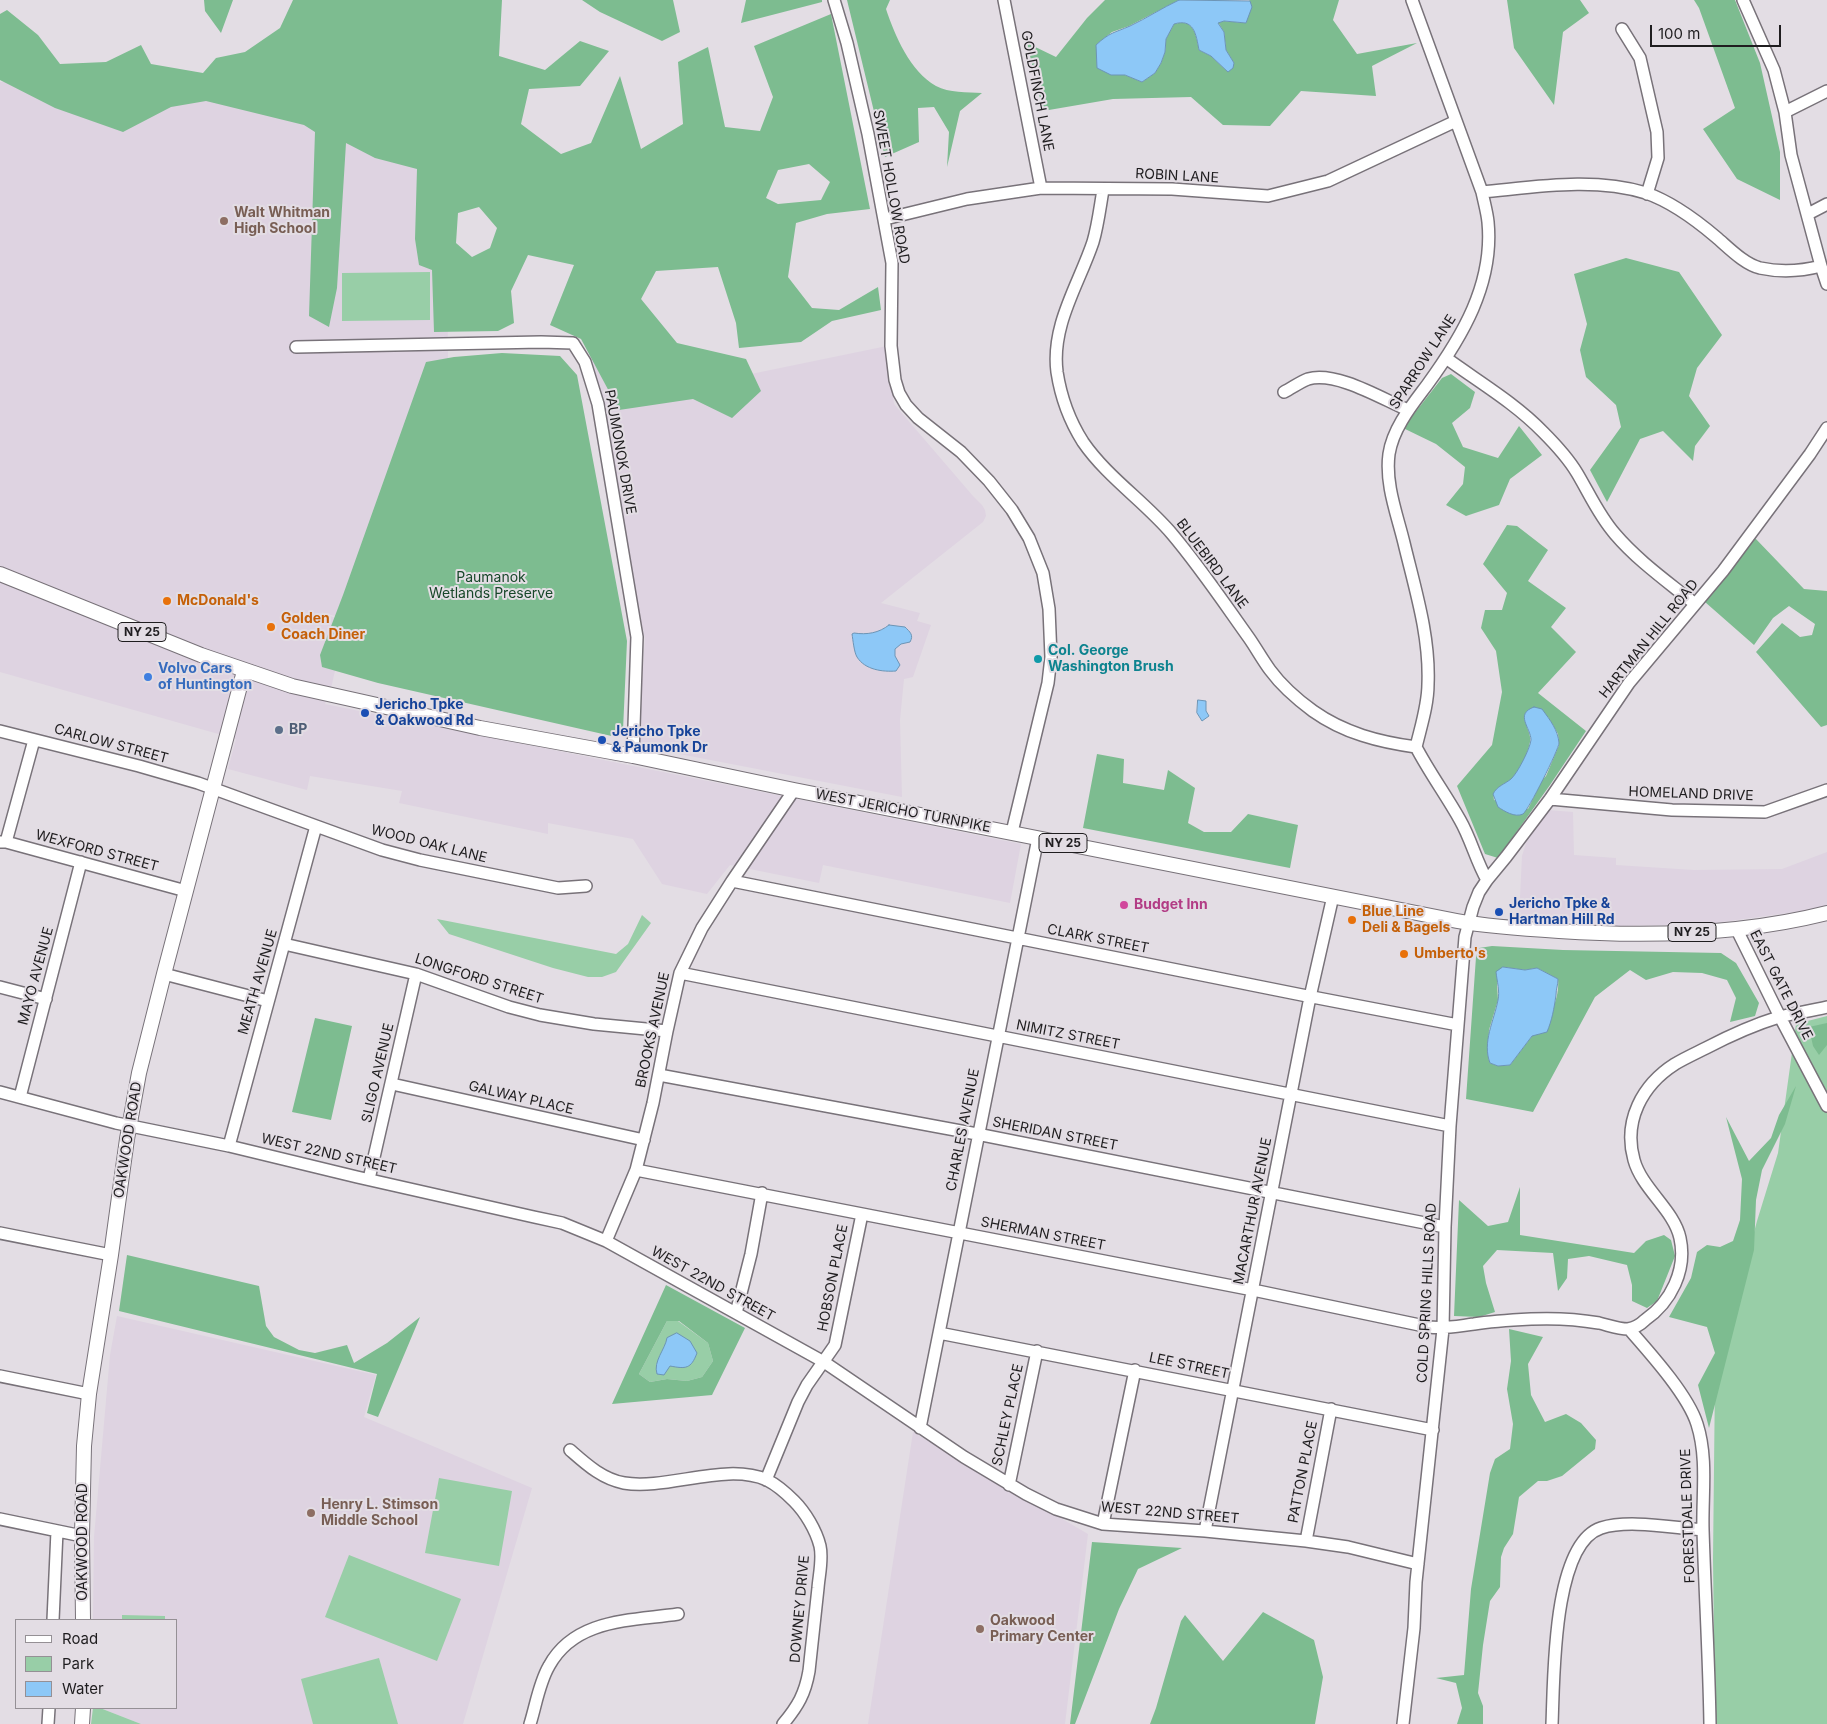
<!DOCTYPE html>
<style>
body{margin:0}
#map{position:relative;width:1827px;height:1724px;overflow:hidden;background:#e3dde4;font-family:Inter,sans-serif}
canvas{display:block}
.legend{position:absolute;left:15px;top:1619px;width:162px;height:90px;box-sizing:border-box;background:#e3dde4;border:1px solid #959095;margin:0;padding:6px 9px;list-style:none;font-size:15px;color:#1f1d1f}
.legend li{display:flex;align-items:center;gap:10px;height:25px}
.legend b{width:25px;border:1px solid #959095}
.scale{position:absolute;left:1650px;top:25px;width:131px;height:22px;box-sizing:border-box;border:2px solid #1f1d1f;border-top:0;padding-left:6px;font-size:15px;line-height:18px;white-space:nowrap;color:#1f1d1f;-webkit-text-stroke:4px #e3dde4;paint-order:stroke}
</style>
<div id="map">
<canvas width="1827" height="1724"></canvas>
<ul class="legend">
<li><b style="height:6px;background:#fff"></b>Road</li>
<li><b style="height:14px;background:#98cea7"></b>Park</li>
<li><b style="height:14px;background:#8dc8f7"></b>Water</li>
</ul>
<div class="scale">100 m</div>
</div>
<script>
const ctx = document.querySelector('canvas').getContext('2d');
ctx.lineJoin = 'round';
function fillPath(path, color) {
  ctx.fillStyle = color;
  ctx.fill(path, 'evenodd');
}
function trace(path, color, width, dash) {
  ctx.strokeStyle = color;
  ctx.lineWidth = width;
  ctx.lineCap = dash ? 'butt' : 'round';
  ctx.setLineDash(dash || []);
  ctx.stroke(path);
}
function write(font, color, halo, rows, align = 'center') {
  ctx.font = font + ' Inter,sans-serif';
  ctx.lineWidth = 4;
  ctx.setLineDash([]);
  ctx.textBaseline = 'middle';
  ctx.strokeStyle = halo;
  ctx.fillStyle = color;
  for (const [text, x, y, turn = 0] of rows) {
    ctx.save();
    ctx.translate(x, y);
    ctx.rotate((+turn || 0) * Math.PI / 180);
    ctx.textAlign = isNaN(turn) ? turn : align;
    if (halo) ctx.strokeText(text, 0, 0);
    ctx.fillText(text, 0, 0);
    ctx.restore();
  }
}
const built = new Path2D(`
 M446,80L448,361L335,616L320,612L346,622L332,684L325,704L1021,844L1010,903L823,865L819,883L730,865L707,894L662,884L633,839L548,823V834L399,803L402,791L310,776L307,790L228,769L236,739L0,672V82Z
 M636,272L658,372L683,388L887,346L894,404L973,496L982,505L985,510L986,516L983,522L881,603L920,613L917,621L931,625L913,677L904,679L900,720L902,797L638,746L645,638L614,502L588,361L605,275Z
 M1547,810L1573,812L1574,855L1616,858V865L1694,870L1782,869L1827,852V905L1816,909L1708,924L1617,926L1519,918L1522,856L1526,843Z
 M117,1316L376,1375L364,1417L532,1488L463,1724H141L100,1708H176V1620H93L94,1537L110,1355Z
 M913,1432L1088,1534L1065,1724H868Z`);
const green = new Path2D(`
 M430,272V320L342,321V273Z
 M642,915L651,923L616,972L602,977H588L553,968L449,934L437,919L616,954L628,944Z
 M1827,1016V1724H1715L1713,1559L1715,1377L1757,1221L1778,1153L1796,1024Z
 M667,1321H678L708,1343L713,1361L702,1377L687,1381L667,1379L650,1382L639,1374Z
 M439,1478L512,1491L499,1566L425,1553Z
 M349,1555L461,1599L437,1661L325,1617Z
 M122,1615L165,1616V1620H122Z
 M379,1658L398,1724H313L301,1679Z
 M93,1708H100L141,1724H91Z`);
const forest = new Path2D(`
 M204,0H233L221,33L205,11Z
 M293,0H502L499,56L545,70L580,41L609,51L580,86L529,89L521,124L561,154L591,143L620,76L641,149L683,124L678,62L708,47L725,127L760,131L773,97L754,46L831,14L870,209L827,214L796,223L788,277L812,308L839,310L878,287L881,310L832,321L801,342L739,348L736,323L718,267L656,271L641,299L677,343L746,359L761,391L732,418L693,399L619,410L581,339L550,325L574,265L528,255L511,291L514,323L498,331L434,332L432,270L419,265L415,239L417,169L375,158L346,143L337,288L329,327L309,316L315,132L304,125L206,101L171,107L123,132L55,108L0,80V14L7,10L38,35L60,64L106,62L141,45L151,64L203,73L216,58L245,52L280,28ZM809,164L830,182L821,200L778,204L766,198L778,170ZM479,207L497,228L490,248L472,257L456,243L458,213Z
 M582,0H673L680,32L662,41L600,12Z
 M746,0H822V2L741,23Z
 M847,0H890L886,9C895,36 910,71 936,86C949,93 967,92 982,93L960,111L947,167L949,132L934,107L918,108L919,142L885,157Z
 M1105,0H1179L1129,26L1112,32L1096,45L1111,75H1125L1142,82L1155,73L1161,63L1165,52L1166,39L1174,24C1194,18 1196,34 1199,50L1211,56L1228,72L1234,63L1226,50L1224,32L1218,22L1224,21L1246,23L1250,1L1249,0H1339L1333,20L1357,54L1417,43L1372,66L1376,96L1301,91L1270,126L1223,125L1191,97L1113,99L1043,111L1027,43L1056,57L1087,18Z
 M1507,0H1580L1589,13L1563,32L1554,105L1514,48Z
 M1694,0H1735L1760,63L1780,152V200L1737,179L1703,129L1735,108L1699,8Z
 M1626,258L1679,272L1722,335L1697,368L1689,396L1710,426L1695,446L1693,461L1663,431L1640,439L1607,502L1590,470L1621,427L1616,405L1586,377L1580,350L1587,324L1574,274Z
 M502,353L560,356L577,375L627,641L623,730L616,737L378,683L322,667L320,655L343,595L426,362L454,357Z
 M1451,374L1475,392L1470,408L1452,423L1463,447L1498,458L1519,426L1542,455L1510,479L1499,505L1466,516L1446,505L1463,484L1465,467L1436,444L1403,428L1442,378Z
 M1507,525L1517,526L1548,550L1528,581L1566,608L1551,627L1576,652L1538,693L1586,731L1550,785L1498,858L1485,854L1457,786L1492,745L1502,692L1496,651L1481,628L1485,610H1502L1507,593L1483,564ZM1548,717L1558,734L1559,745L1546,776L1542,780L1528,809L1494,800C1492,786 1505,786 1513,778C1520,770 1528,753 1530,742C1531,738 1529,732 1527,727Z
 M1755,538L1804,589L1827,591V725L1821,727L1756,652L1782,623L1800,637L1812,635L1815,624L1789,606L1773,618L1754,645L1705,602Z
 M1097,754L1124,759L1123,783L1164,790L1168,770L1195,788L1188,823L1204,832H1231L1248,814L1298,825L1290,868L1083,828Z
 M1492,946L1563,950L1721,953L1736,963L1759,1003L1755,1016L1730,1022L1736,998L1727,980L1702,973L1673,972L1646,980L1630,970L1595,997L1533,1112L1466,1099L1476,957L1479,948ZM1503,967L1525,970L1537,968L1558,979C1560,999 1549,1017 1540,1034H1535L1532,1036L1510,1065L1498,1066L1490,1063L1488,1057L1489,1030L1498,1000L1497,984Z
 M315,1018L352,1026L331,1120L292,1112Z
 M1827,1023V1045L1819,1055L1813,1046L1809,1027Z
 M1796,1086L1785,1124L1762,1170L1756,1200L1754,1250L1709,1428L1698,1385L1715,1353L1707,1327L1669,1317L1691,1278L1697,1252L1707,1245L1720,1247L1733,1241L1740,1220L1742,1179L1726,1117L1749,1161L1771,1138L1779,1115Z
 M1520,1187V1235L1634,1253L1646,1241L1664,1235L1671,1240L1675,1256L1657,1301L1647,1308L1632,1301V1285L1627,1265L1589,1256L1568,1259L1567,1278L1558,1291L1553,1253L1497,1250L1483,1266L1486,1283L1495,1312L1479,1317L1454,1316L1459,1200L1488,1226L1508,1222Z
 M127,1255L259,1286L266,1326L274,1337L299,1350L315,1353L347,1345L354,1363L387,1343L420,1317L378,1417L367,1413L377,1374L119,1311Z
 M666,1285L745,1328L712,1395L612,1404ZM667,1321H679L708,1343L713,1361L702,1377L687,1381L667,1379L650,1382L639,1374Z
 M1509,1329L1543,1337L1528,1364L1531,1395L1545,1422L1566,1414L1581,1423L1596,1440L1595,1449L1562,1476L1547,1481H1538L1519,1497L1513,1534L1504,1548L1501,1557L1500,1587L1490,1601L1483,1645L1478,1693L1483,1706V1724H1457L1462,1708L1456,1683L1436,1678L1464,1675L1471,1589L1490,1473L1495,1459L1510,1449L1513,1424L1507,1389L1511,1361Z
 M1092,1542L1182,1548L1138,1569L1119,1609L1075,1724H1070Z
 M1263,1612L1314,1640L1323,1677L1315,1724H1150L1156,1708L1181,1621L1185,1615L1223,1661Z`);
const water = new Path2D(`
 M1179,0L1250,1L1252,7L1246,23L1224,21L1218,23L1224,32L1226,50L1234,63L1233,68L1228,72L1211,56L1199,50C1196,34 1194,18 1174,24L1166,39L1165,52L1161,63L1155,73L1142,82L1125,75H1111L1097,68L1096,45C1110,32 1114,33 1130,26C1147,18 1162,8 1179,0Z
 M889,625L905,627C910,632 914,635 910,642L901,644L895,649V656L900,665L896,671C883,672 865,670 857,657C854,652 853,640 852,634L854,633C867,635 879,633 889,625Z
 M1198,700L1206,701V711L1209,716L1202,721L1197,713Z
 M1534,707L1542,709C1550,720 1558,730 1559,743C1559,749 1528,811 1523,814C1515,818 1504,811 1498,807L1493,794C1497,786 1505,784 1511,779C1517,774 1530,749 1531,740C1531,728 1514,714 1534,707Z
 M1503,967L1525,970L1537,968L1558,979C1558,985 1556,989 1556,995C1554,1009 1552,1020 1547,1032L1532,1036L1510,1065L1498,1066L1490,1063C1482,1042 1494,1021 1498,1000C1500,992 1497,981 1496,972Z
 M677,1333L690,1341L697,1353C691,1369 686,1369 670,1366L664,1375L657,1374C653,1361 665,1350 667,1338Z`);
const minor = new Path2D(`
 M834,0L847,43L868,134L892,263L891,346L895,380L899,393L906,405L918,418L961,452L989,481L1012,510L1029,538L1043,573L1049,609L1051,657L1048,683L1012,832
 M1004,0L1041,188
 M1412,0L1482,192C1484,202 1487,212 1488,222C1494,284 1462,337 1427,385C1412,405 1393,428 1389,454C1385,484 1397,514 1404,543C1415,589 1430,636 1428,684C1428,705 1421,726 1416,747
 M1743,0L1774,70L1785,112L1791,155L1821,266L1827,284
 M1622,29L1640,58L1657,132L1658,158L1647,194
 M1785,112L1827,91
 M1103,190C1100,207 1098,225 1093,242C1079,284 1051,325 1057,372C1061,398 1069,420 1083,442C1107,477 1145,502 1172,534C1200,567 1224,603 1249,638C1256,648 1262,659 1270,670C1281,685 1298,700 1313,711C1344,733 1379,742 1416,747C1429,772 1446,795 1460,820C1471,839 1476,861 1487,880
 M1482,192C1536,187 1593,177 1646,193C1672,202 1696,220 1716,237C1729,248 1744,264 1760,268C1779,272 1802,271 1821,266
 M1808,214L1827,204
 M885,219L967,199L1041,188L1172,189L1268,196L1328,181L1456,121
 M296,347L541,342L573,343L585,362L598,404L637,637L633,756
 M1446,358C1479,382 1515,403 1543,432C1555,444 1568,458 1577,473C1589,493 1599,516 1615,534C1638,561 1668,582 1695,604
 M1284,392C1292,388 1300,382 1308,379C1337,371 1382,399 1408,410
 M0,731L139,766L198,783L382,850L420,860L558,888L586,886
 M1550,799L1672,810L1765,812L1827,790
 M0,842H6L186,891
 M6,842L34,740
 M732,881L1302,995L1458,1025
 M1737,930L1780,1017L1827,1106
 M284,944L416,974L509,1007L540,1015L594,1024L667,1031
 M680,973L1450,1126
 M164,974L268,1001
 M0,987L46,999
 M659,1075L977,1134L1445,1227
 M392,1084L644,1140
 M0,1092L116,1123L229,1146L357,1177L534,1217L562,1223L606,1241L824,1362L964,1457L1026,1494L1056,1509L1103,1524L1205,1531L1306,1541L1348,1547L1418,1564
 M20,1097L81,862
 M229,1146L316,826
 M636,1170L1253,1290L1429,1327C1445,1329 1458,1326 1474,1324C1493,1321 1512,1320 1531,1319C1553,1318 1576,1319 1599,1323C1608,1325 1618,1329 1628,1329C1634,1328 1641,1324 1645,1320C1671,1302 1687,1270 1680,1238C1674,1210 1642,1189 1634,1160C1623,1121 1642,1085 1675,1064C1685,1058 1696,1053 1706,1048C1729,1036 1753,1025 1779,1017C1794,1013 1811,1011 1827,1007
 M369,1179L416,974
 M0,1233L111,1255
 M606,1241L636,1170L653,1103L667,1031L680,973L702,928L732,881L794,790
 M736,1313L751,1254L762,1193
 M1629,1329C1650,1353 1688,1395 1697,1424C1708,1458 1702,1496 1703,1530C1705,1595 1709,1659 1710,1724
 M939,1333L1433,1430
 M0,1376L89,1394
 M920,1428L1038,838
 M570,1450C586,1464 602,1479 624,1483C668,1490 726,1462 767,1480C777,1485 786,1493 794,1501C805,1512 816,1530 820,1546C823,1559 819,1575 818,1588C815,1615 812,1643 809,1671C805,1694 798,1706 783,1724
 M766,1480L798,1402L807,1385L835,1345L862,1214
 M1009,1485L1037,1351
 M0,1519L82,1536
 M1103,1524L1135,1370
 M1205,1531L1310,997L1333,896
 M1306,1541L1331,1409
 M53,1620L57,1531
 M48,1724L49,1708
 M530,1724C536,1705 539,1683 549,1666C575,1618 632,1621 678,1614
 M1403,1724L1414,1628L1416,1582L1443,1329L1445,1227L1450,1126L1465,937L1473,907L1479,892L1487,880L1506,857L1550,799L1629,683L1723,571L1810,454L1827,428
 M1552,1724C1554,1681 1552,1544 1601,1528C1629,1519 1673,1528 1703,1530`);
const major = new Path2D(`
 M0,574L201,655L292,686L480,728L633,756L794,790L1457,921C1491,927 1525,929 1559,931C1648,937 1740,935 1827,913
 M83,1620L82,1536L84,1446L89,1394L111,1255L127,1139L139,1073L164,974L244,671
 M82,1724L83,1708`);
const markers = [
 [224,221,5,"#8d6e63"],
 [167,601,5,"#e8710a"],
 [271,627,5,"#e8710a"],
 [1038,659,5,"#0f9aa8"],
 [148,677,5,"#3f7fe0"],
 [365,713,5,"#1a4fb4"],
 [279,730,5,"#5c6f8a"],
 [602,740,5,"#1a4fb4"],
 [1124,905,5,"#d1479c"],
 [1499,912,5,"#1a4fb4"],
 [1352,920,5,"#e8710a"],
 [1404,954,5,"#e8710a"],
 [311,1513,5,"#8d6e63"],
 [980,1629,5,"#8d6e63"]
];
const shields = [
 [142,632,48],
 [1063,843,48],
 [1692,932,48]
];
const shieldNames = [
 ["NY 25",142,632],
 ["NY 25",1063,843],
 ["NY 25",1692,932]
];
const streetNames = [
 ["GOLDFINCH LANE",1037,91,79],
 ["ROBIN LANE",1177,176,3],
 ["SWEET HOLLOW ROAD",891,187,80],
 ["SPARROW LANE",1423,362,-57],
 ["PAUMONOK DRIVE",620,452,80],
 ["BLUEBIRD LANE",1212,564,53],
 ["HARTMAN HILL ROAD",1649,639,-51],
 ["CARLOW STREET",111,744,15],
 ["HOMELAND DRIVE",1691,794,2],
 ["WEST JERICHO TURNPIKE",903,811,11],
 ["WOOD OAK LANE",429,844,14],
 ["WEXFORD STREET",97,851,15],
 ["CLARK STREET",1098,939,11],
 ["MAYO AVENUE",36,976,-75],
 ["LONGFORD STREET",479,979,18],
 ["MEATH AVENUE",258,982,-74],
 ["EAST GATE DRIVE",1781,985,63],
 ["BROOKS AVENUE",653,1030,-78],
 ["NIMITZ STREET",1068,1035,11],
 ["SLIGO AVENUE",378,1073,-77],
 ["GALWAY PLACE",521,1098,13],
 ["CHARLES AVENUE",963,1130,-79],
 ["SHERIDAN STREET",1055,1134,11],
 ["OAKWOOD ROAD",128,1140,-81],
 ["WEST 22ND STREET",329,1154,13],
 ["MACARTHUR AVENUE",1253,1211,-79],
 ["SHERMAN STREET",1043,1234,11],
 ["HOBSON PLACE",833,1278,-79],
 ["WEST 22ND STREET",713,1284,29],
 ["COLD SPRING HILLS ROAD",1427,1293,-87],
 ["LEE STREET",1189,1366,12],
 ["SCHLEY PLACE",1008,1415,-78],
 ["PATTON PLACE",1303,1472,-79],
 ["WEST 22ND STREET",1170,1513,5],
 ["FORESTDALE DRIVE",1688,1516,-92],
 ["OAKWOOD ROAD",83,1542,-90],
 ["DOWNEY DRIVE",800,1609,-85]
];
const educationNames = [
 ["Walt Whitman",234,213],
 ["High School",234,229],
 ["Henry L. Stimson",321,1505],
 ["Middle School",321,1521],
 ["Oakwood",990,1621],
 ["Primary Center",990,1637]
];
const parkNames = [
 ["Paumanok",491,578],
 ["Wetlands Preserve",491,594]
];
const foodNames = [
 ["McDonald's",177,601],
 ["Golden",281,619],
 ["Coach Diner",281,635],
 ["Blue Line",1362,912],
 ["Deli & Bagels",1362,928],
 ["Umberto's",1414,954]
];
const cultureNames = [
 ["Col. George",1048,651],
 ["Washington Brush",1048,667]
];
const shopNames = [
 ["Volvo Cars",158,669],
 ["of Huntington",158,685]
];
const transitNames = [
 ["Jericho Tpke",375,705],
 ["& Oakwood Rd",375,721],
 ["Jericho Tpke",612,732],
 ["& Paumonk Dr",612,748],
 ["Jericho Tpke &",1509,904],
 ["Hartman Hill Rd",1509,920]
];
const serviceNames = [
 ["BP",289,730]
];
const hotelNames = [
 ["Budget Inn",1134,905]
];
fillPath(built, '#ded3e1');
fillPath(green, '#98cea7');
fillPath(forest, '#7dbc90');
fillPath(water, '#8dc8f7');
trace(water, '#6c95b6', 1);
trace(minor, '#787279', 14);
trace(major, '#787279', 16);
trace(minor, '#fff', 11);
trace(major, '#fff', 14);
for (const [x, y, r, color] of markers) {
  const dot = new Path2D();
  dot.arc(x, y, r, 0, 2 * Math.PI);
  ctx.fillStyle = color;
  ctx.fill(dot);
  trace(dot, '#e3dde4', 2);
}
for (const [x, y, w] of shields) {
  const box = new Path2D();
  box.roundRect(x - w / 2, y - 9.5, w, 19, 4);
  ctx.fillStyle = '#e3dde4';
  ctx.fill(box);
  trace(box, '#1f1d1f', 1);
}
write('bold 12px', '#1f1d1f', null, shieldNames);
write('14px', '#1f1d1f', '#e3dde4', streetNames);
write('bold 14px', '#785e54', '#e3dde4', educationNames, 'left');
write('14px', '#174729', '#e3dde4', parkNames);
write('bold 14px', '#c56008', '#e3dde4', foodNames, 'left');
write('bold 14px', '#0d838f', '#e3dde4', cultureNames, 'left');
write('bold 14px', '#366cbe', '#e3dde4', shopNames, 'left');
write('bold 14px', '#164399', '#e3dde4', transitNames, 'left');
write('bold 14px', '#4e5e75', '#e3dde4', serviceNames, 'left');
write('bold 14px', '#b23c85', '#e3dde4', hotelNames, 'left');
</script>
